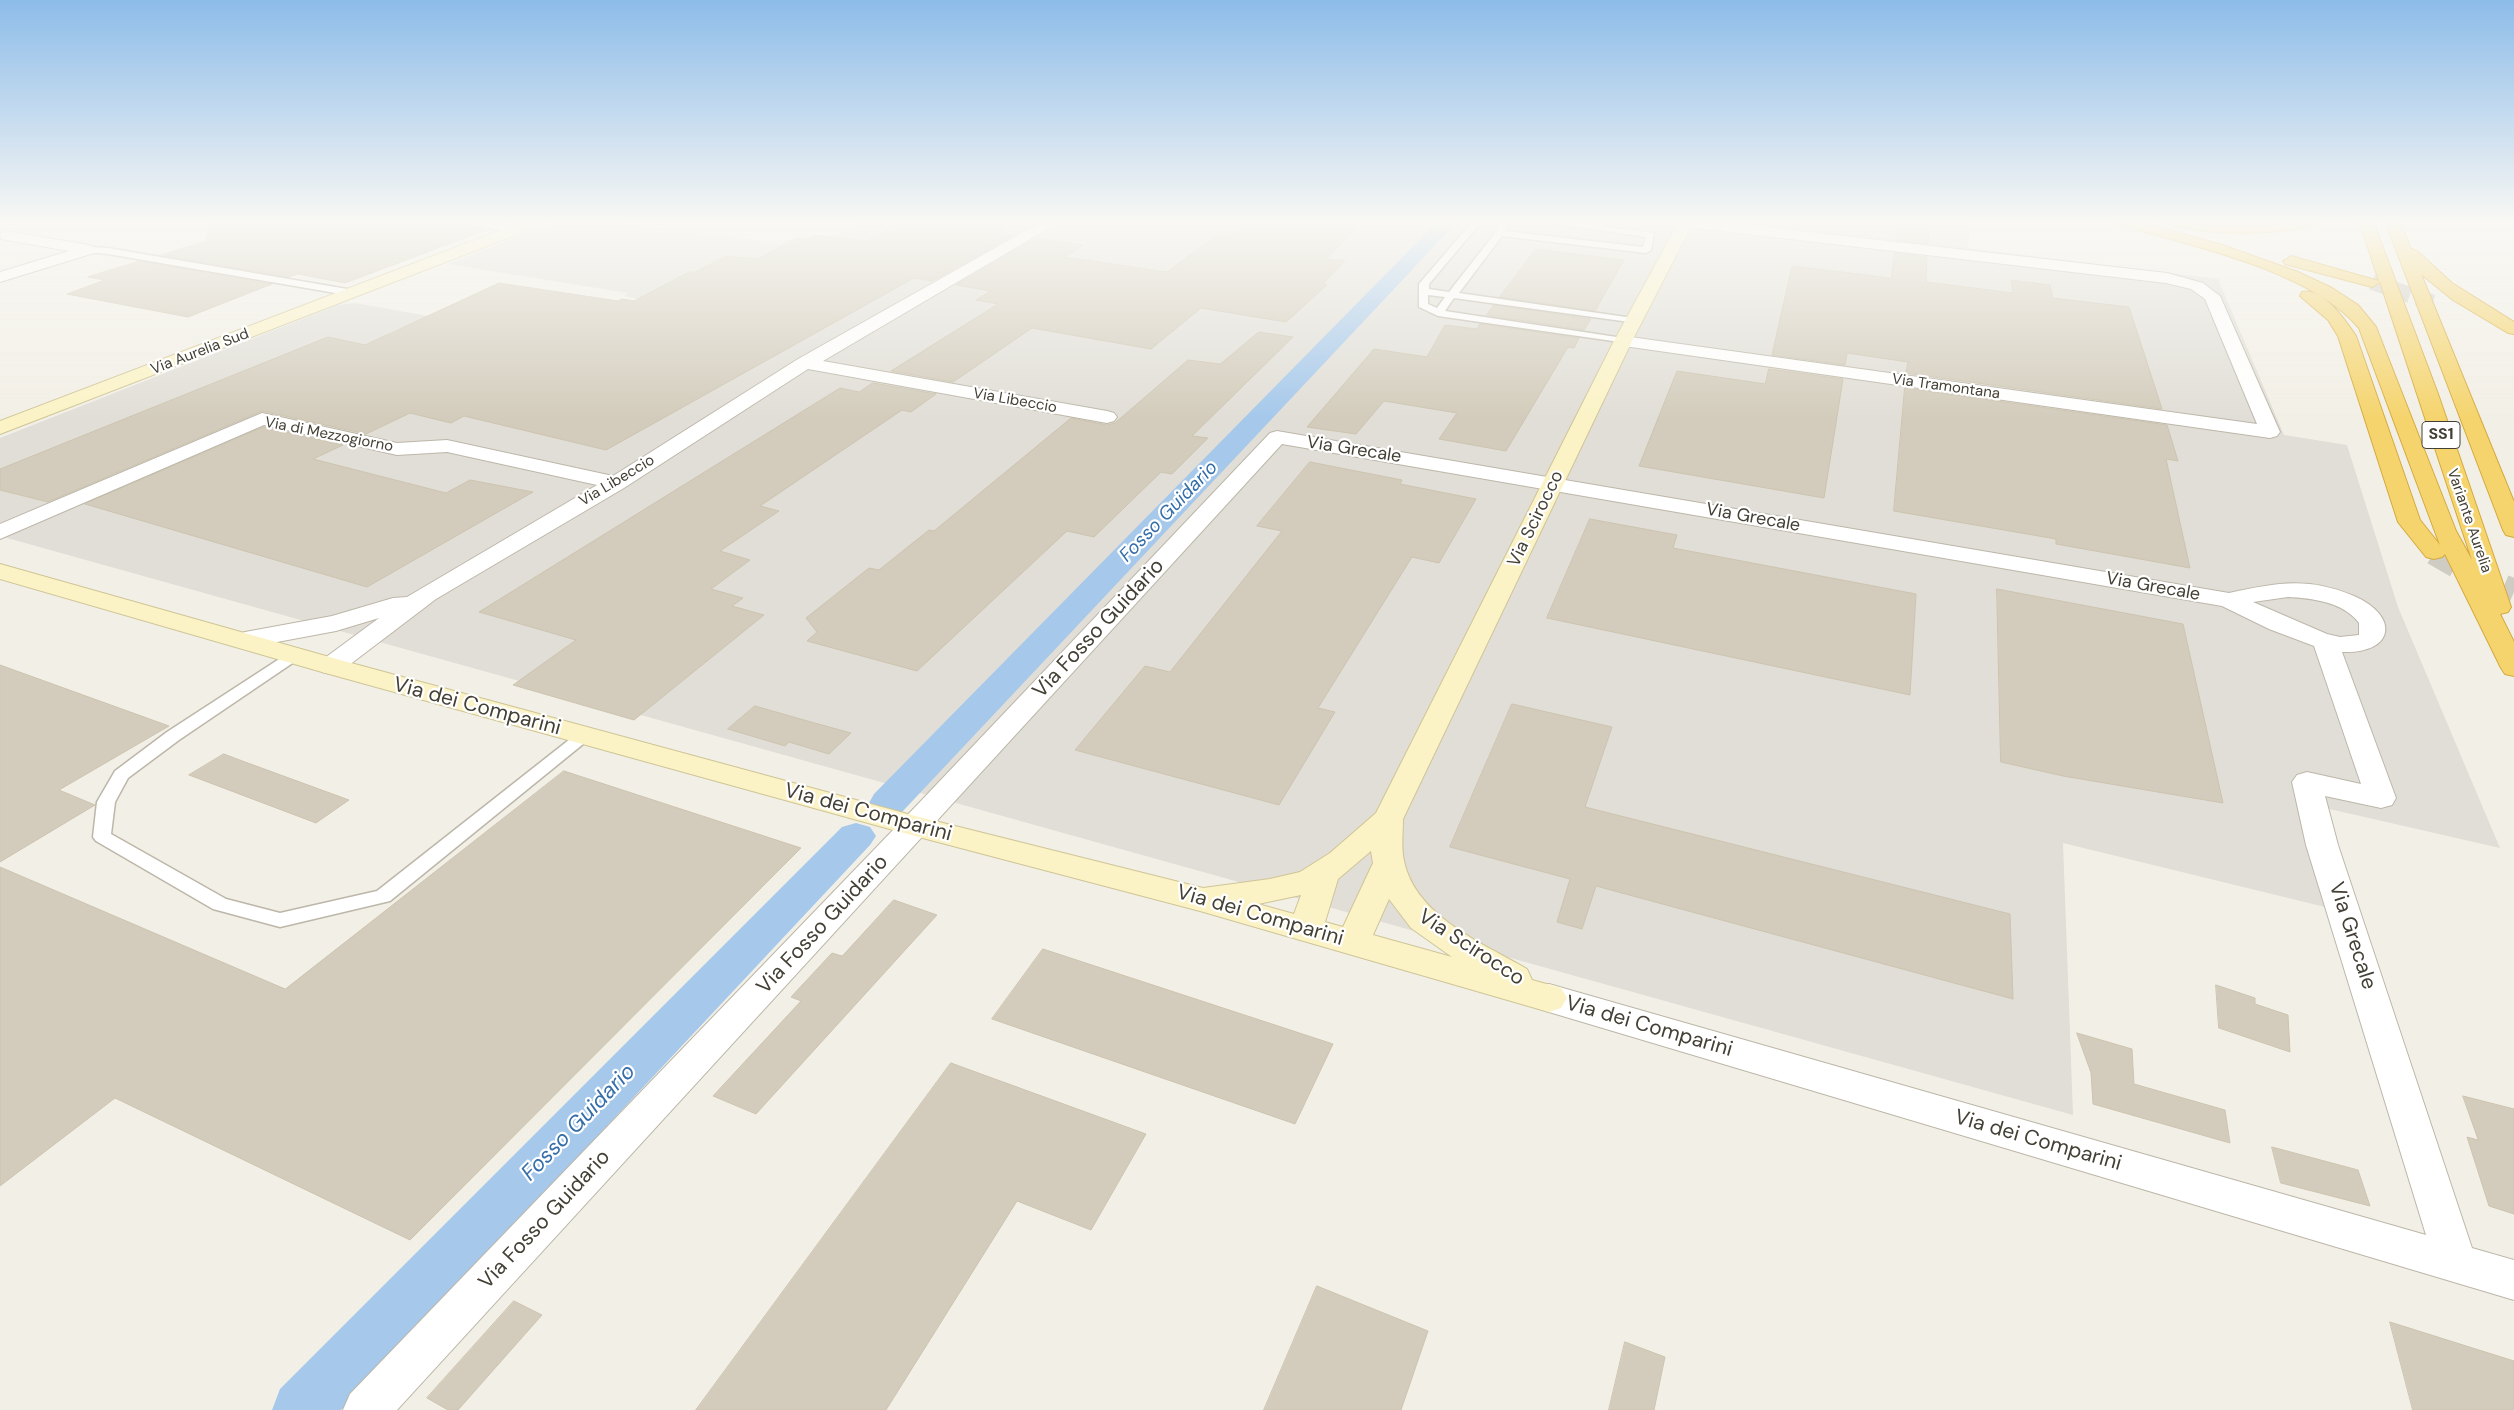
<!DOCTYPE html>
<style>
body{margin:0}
canvas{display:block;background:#f2efe6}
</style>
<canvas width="2514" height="1410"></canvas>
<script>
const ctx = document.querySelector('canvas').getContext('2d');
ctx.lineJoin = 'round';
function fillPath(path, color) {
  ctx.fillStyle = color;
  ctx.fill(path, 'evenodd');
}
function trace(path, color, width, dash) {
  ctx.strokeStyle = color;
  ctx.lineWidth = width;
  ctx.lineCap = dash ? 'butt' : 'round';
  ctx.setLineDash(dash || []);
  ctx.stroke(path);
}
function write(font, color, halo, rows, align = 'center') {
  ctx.font = font + ' "DM Sans",sans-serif';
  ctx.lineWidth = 4.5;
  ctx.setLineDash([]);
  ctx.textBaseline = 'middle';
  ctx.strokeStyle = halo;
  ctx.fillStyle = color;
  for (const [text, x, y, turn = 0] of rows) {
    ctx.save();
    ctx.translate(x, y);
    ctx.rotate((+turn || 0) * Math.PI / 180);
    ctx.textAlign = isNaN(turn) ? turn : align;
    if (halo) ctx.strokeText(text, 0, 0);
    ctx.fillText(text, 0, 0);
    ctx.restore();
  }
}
const industrial = new Path2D(`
 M558,221H612L813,248L859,221H1970L1968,248L2218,279L2284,435L2347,445L2398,607L2500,848L2312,805L2306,839L2325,907L2063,843L2073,1115L0,536V438L338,305L355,303L428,316L389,333L492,355L710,314L624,296L628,293L448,264Z`);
const canal = new Path2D(`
 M1438,221H1458L902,812L888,816L874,812L869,803L874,794Z
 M856,823L870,827L876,836L870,845L341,1410H272L280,1389L842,827Z`);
const building = new Path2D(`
 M208,221H445L486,230L345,283L298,274L289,277L161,255L206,241Z
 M904,221H1018L998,233L1014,235L932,281L914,278L606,450L464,416L451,423L410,413L366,434L262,411L48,502L0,490V469L328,337L365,345L499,283L618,301L622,299L634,301L689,272H695L726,256L758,259L796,238L806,239L813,235L866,241Z
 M1246,221H1363L1326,259L1345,261L1323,284L1327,285L1286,322L1201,308L1151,349L1032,328L953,382L891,371L998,304L976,300L991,291L956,285L1036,238L1083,245L1065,257L1167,272L1221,232L1231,234Z
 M1899,221H1929L1928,244L1896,240Z
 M1536,249L1624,260L1595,311L1500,297Z
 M1895,253L1927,257L1926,282L2013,293L2011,280L2050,285L2053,298L2129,307L2162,409L1906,373L1908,362L1847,353L1845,365L1772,355L1792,266L1891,278Z
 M140,261L272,284L188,317L67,294L105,280L88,277Z
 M1494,305L1591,319L1584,330L1487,315Z
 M1480,324L1579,338L1574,348L1568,347L1506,451L1439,439L1457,413L1384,401L1356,434L1307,427L1374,349L1427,357L1445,325L1477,329Z
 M1259,332L1293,337L1192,436L1208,438L1172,474L1161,472L1094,537L1067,531L917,671L807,641L817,632L806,618L869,568L879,570L929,530L934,531L1071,418L1107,425L1115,423L1188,360L1220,364Z
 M1769,369L1843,379L1824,498L1639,466L1677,371L1765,384Z
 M873,383L936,394L911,412L902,410L760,506L779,511L720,551L750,560L711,589L743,598L732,606L764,615L634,720L513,685L576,640L479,612L840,388L859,392Z
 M1905,388L2167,425L2178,461L2166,459L2190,568L2056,544V539L1894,511Z
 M264,427L343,445L313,459L446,493L470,480L533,492L367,587L85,504Z
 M1310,462L1402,480L1400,484L1476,499L1439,563L1412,557L1318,708L1335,712L1279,805L1075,750L1145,666L1170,672L1282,531L1257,526Z
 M1590,519L1677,535L1673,548L1916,594L1910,695L1547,618Z
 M1997,589L2183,624L2223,803L2063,776L2001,762Z
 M0,665L169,726L59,790L95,805L0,862Z
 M1512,704L1612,727L1585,807L2010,914L2013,999L1596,886L1582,929L1557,922L1570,879L1450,847Z
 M755,706L811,722L851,733L829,754L789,742L785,746L728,729Z
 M224,754L237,759L349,800L316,823L189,775Z
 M564,771L801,848L410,1240L115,1098L0,1186V867L285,989Z
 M894,900L937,915L756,1114L713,1096L801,1001L791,997L832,953L842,956Z
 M1043,949L1333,1044L1295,1124L992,1019Z
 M2216,985L2255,998V1004L2288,1015L2290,1052L2219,1028Z
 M2077,1033L2132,1049L2134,1084L2225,1110L2230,1143L2093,1104L2091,1073Z
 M951,1063L1146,1134L1091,1230L1017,1201L886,1410H696Z
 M2463,1096L2514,1109V1214L2489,1206L2467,1137L2478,1140Z
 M2272,1147L2358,1170L2370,1206L2281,1183Z
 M1317,1286L1428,1331L1401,1410H1264Z
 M514,1301L542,1315L458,1410H448L427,1398Z
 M2390,1322L2514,1361V1410H2413Z
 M1625,1342L1665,1357L1654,1410H1609Z`);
const highwayTunnelFar1 = new Path2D(`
 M2372,282L2440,305`);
const highwayTunnel = new Path2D(`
 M2434,552L2472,574L2514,592`);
const lane = new Path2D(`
 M447,221H473L516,227L520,230L516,233Z
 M1473,221H1482L1429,284V289L1449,292L1496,232L1501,221H1510L1505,231L1643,247L1646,237L1536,221H1564L1654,233L1651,250L1646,253L1502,236L1459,293L1633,318L1638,321L1637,323L1454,298L1445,311L1623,338L1627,339V343L1438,316L1419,307V284ZM1428,295L1445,297L1437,308L1428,304Z
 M89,247L108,248L353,290L358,293L353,296L108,254L86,252L84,250Z
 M295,650L300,652L303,655L300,658L179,740L128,778L115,802L111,834L226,899L280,913L377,891L579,732H591L593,736L390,901L280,927L213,909L96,841L93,837L97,802L115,771L167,732L290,652Z`);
const street = new Path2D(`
 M1043,221H1061L823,361L1107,411L1114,413L1117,417L1114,421L1107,423L808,369L624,488L436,599L340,672L331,674L322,672L318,666L322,660L379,618L336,631L245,648L236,645L232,640L236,635L245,632L332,616L393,598L407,597L597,485L447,452L397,455L264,425L0,539V524L262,413L397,443L447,440L613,476L798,359Z
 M1664,221H1713L2167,273L2203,283L2220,296L2280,432L2277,436L2270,438L1617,345L1614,341L1617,337L1623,336L2257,424L2205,299L2191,289L2166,283L1671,225Z
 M6,231L89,245L97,250L94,253L0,282V272L69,251L1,239L0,234Z
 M1277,431L2229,593C2275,583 2308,576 2354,596C2400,616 2395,654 2342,652L2396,798L2392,805L2381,808L2325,796L2338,845L2472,1248L2514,1260V1300L1549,1012L1537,1008L1531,998L1537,988L1549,984L2426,1235L2306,845L2292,782L2297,775L2307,772L2361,784L2314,646L2269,629L2222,606L1282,444L397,1410H343L350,1394L919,803L1270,433ZM2288,597C2311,598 2344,602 2359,623V635L2340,637L2327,634L2253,602Z`);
const secondary = new Path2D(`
 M525,221H546L544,224L0,434V421Z
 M1679,221H1694L1632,341L1403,819C1403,833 1401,847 1404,861C1416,917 1483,943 1527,969L1532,980L1561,988L1567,998L1561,1008L1549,1012L1200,911L915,836L322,672L0,579V564L340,660L915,816L1203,888L1270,879L1300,872L1330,853L1376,813L1614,341ZM1371,851L1373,863L1343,927L1325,922L1338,879ZM1301,895L1294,914L1258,904ZM1389,899L1411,928L1452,957L1373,935Z`);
const highway = new Path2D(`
 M2113,221H2138L2151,225L2222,245L2298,272L2332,288L2358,305L2376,327L2456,531L2472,560L2380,282L2372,287L2285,264L2283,261L2291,256L2379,281L2359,221H2373L2438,394L2511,607L2508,612L2500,614L2514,642V676L2505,674L2501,668L2445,554L2442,557L2434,559L2426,557L2398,522L2338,336L2328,320L2300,296L2302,292C2323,287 2346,321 2356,336L2420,520L2440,545L2359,328C2310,270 2187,244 2115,224Z
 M2165,221L2243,224L2320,221L2318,224C2270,236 2215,236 2167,224Z
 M2385,221H2399L2411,249L2417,251L2452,283L2514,322V334L2508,333L2453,300L2421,274L2514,502V537L2506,535L2503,530Z`);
const farStreetnames = [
 ["Via Aurelia Sud",200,352,-21],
 ["Via Tramontana",1946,387,8],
 ["Via Libeccio",1015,401,10],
 ["Via di Mezzogiorno",329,435,11],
 ["Via Libeccio",617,481,-31],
 ["Variante Aurelia",2469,521,71]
];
const shields = [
 [2441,435,38]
];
const shieldNames = [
 ["SS1",2441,435]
];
const streetNames = [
 ["Via Grecale",1354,450,9],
 ["Via Grecale",1753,518,10],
 ["Via Scirocco",1536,519,-64],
 ["Via Grecale",2153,587,10]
];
const waterNames = [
 ["Fosso Guidario",1169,512,-46]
];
const nearStreetnames = [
 ["Via Fosso Guidario",1099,629,-47],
 ["Via dei Comparini",477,707,15],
 ["Via dei Comparini",868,813,15],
 ["Via dei Comparini",1260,916,16],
 ["Via Fosso Guidario",823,925,-47],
 ["Via Grecale",2352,936,72],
 ["Via Scirocco",1471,948,33],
 ["Via dei Comparini",1649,1027,16],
 ["Via dei Comparini",2038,1141,16],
 ["Via Fosso Guidario",545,1220,-47]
];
const nearWaternames = [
 ["Fosso Guidario",579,1123,-46]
];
fillPath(industrial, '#e1ded7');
fillPath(canal, '#a5c8eb');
fillPath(building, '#d3ccbc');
trace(building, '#cdc4af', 1);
trace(highwayTunnelFar1, '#cfccc3', 16, [16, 8]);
trace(highwayTunnel, '#cfccc3', 26, [26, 13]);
trace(lane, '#bdb7a9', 3);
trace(street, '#bdb7a9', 2);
trace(secondary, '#cfc597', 2);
trace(highway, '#d4aa3e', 2);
fillPath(lane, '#fff');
fillPath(street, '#fff');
fillPath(secondary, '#fbf3c6');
fillPath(highway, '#f5d46d');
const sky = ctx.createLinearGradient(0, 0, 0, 419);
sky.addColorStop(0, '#8dbce9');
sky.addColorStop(0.53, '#f9f8f4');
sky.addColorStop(1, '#f9f8f400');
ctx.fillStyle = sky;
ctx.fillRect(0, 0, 2514, 419);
write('15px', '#444035', '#fff', farStreetnames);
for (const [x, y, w] of shields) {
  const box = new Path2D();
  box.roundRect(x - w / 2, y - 13.5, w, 27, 4);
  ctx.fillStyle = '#fff';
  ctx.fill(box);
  trace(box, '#444035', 1);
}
write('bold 16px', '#444035', null, shieldNames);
write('18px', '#444035', '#fff', streetNames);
write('italic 19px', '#356ea9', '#fff', waterNames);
write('21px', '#444035', '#fff', nearStreetnames);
write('italic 22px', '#356ea9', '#fff', nearWaternames);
</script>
